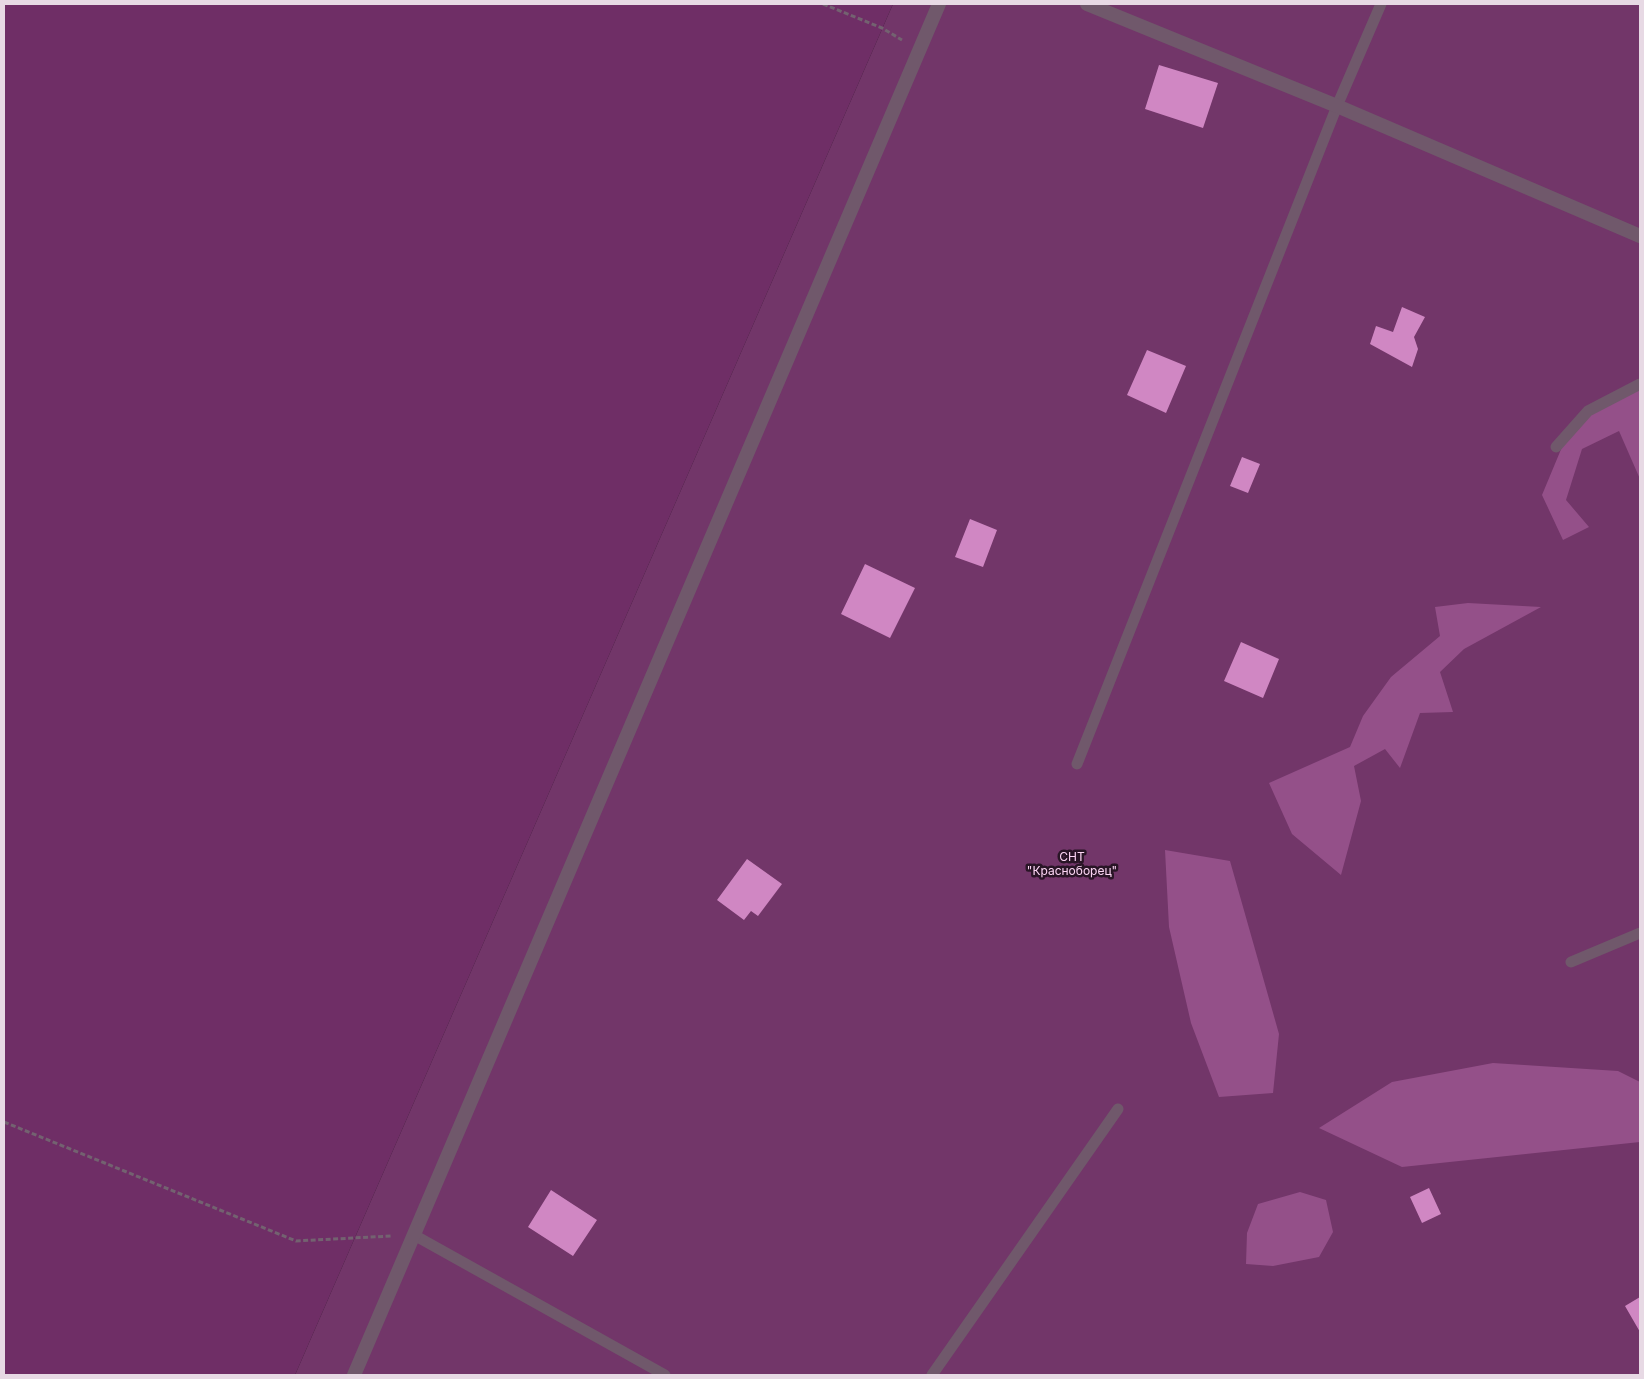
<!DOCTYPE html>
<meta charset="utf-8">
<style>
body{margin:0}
#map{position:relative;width:1644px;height:1379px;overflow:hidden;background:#331f30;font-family:Inter,sans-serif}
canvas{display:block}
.frame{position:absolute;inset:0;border:5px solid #e7d9e4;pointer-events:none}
</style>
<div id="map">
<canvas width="1644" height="1379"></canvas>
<div class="frame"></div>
</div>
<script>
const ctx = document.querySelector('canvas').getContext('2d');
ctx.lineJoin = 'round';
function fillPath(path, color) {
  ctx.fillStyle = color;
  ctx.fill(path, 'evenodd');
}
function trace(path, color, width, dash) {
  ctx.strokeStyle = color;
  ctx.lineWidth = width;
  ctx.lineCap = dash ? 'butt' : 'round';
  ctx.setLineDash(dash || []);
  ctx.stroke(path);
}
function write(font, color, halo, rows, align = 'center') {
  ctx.font = font + ' Inter,sans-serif';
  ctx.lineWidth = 5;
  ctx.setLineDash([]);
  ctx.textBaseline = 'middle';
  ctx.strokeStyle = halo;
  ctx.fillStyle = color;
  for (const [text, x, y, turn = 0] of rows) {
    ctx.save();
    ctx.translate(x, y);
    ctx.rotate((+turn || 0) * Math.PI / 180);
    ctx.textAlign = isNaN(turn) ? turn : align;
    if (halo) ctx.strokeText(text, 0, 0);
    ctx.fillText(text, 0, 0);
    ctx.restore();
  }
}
const green = new Path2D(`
 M893,4H1640V1375H295Z`);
const forest = new Path2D(`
 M4,4H893L295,1375H4Z`);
const water = new Path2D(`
 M1640,388V479L1619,431L1582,449L1566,500L1589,527L1563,540L1542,495L1562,447L1590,409Z
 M1468,603L1541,607L1464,649L1440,672L1453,712L1420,713L1400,768L1385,749L1354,766L1361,801L1341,875L1292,834L1269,783L1350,747L1363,716L1391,677L1440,636L1435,607Z
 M1165,850L1230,861L1279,1034L1273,1093L1219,1097L1191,1023L1169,927Z
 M1493,1063L1618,1071L1640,1082V1142L1402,1167L1319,1128L1392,1082Z
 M1300,1192L1326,1200L1333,1232L1319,1257L1273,1266L1246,1264L1247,1233L1258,1204Z`);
const building = new Path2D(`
 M1159,65L1218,83L1203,128L1145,109Z
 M1402,307L1425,317L1414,337L1418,349L1412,367L1370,344L1376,326L1393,332Z
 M1147,350L1186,366L1166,413L1127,395Z
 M1242,457L1260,464L1248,493L1230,486Z
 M970,519L997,530L983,567L955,557Z
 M865,564L915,588L890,638L841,614Z
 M1241,642L1279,659L1263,698L1224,681Z
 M747,859L782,884L758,916L751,911L744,920L717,900Z
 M1429,1188L1441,1214L1422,1223L1410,1197Z
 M551,1190L597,1220L573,1256L528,1227Z
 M1640,1297V1332L1625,1306Z`);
const path = new Path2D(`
 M823,4L882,28L902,40
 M4,1122L296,1241L391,1236`);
const service = new Path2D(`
 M1556,447L1588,411L1640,384
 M1077,764L1337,106L1381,4
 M1571,962L1640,933
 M414,1235L665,1375
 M932,1375L1118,1109`);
const minor = new Path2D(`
 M1087,4L1337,106L1640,236
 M354,1375L939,4`);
const parkNames = [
 ["СНТ",1072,857],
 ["\"Красноборец\"",1072,871]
];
fillPath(green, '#723669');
fillPath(forest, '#6f2e66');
fillPath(water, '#945089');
fillPath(building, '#d087c3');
trace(path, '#736270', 3, [5, 2.5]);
trace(service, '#70586b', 11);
trace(minor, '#70586b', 14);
write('12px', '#fdd6f5', '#291526', parkNames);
</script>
